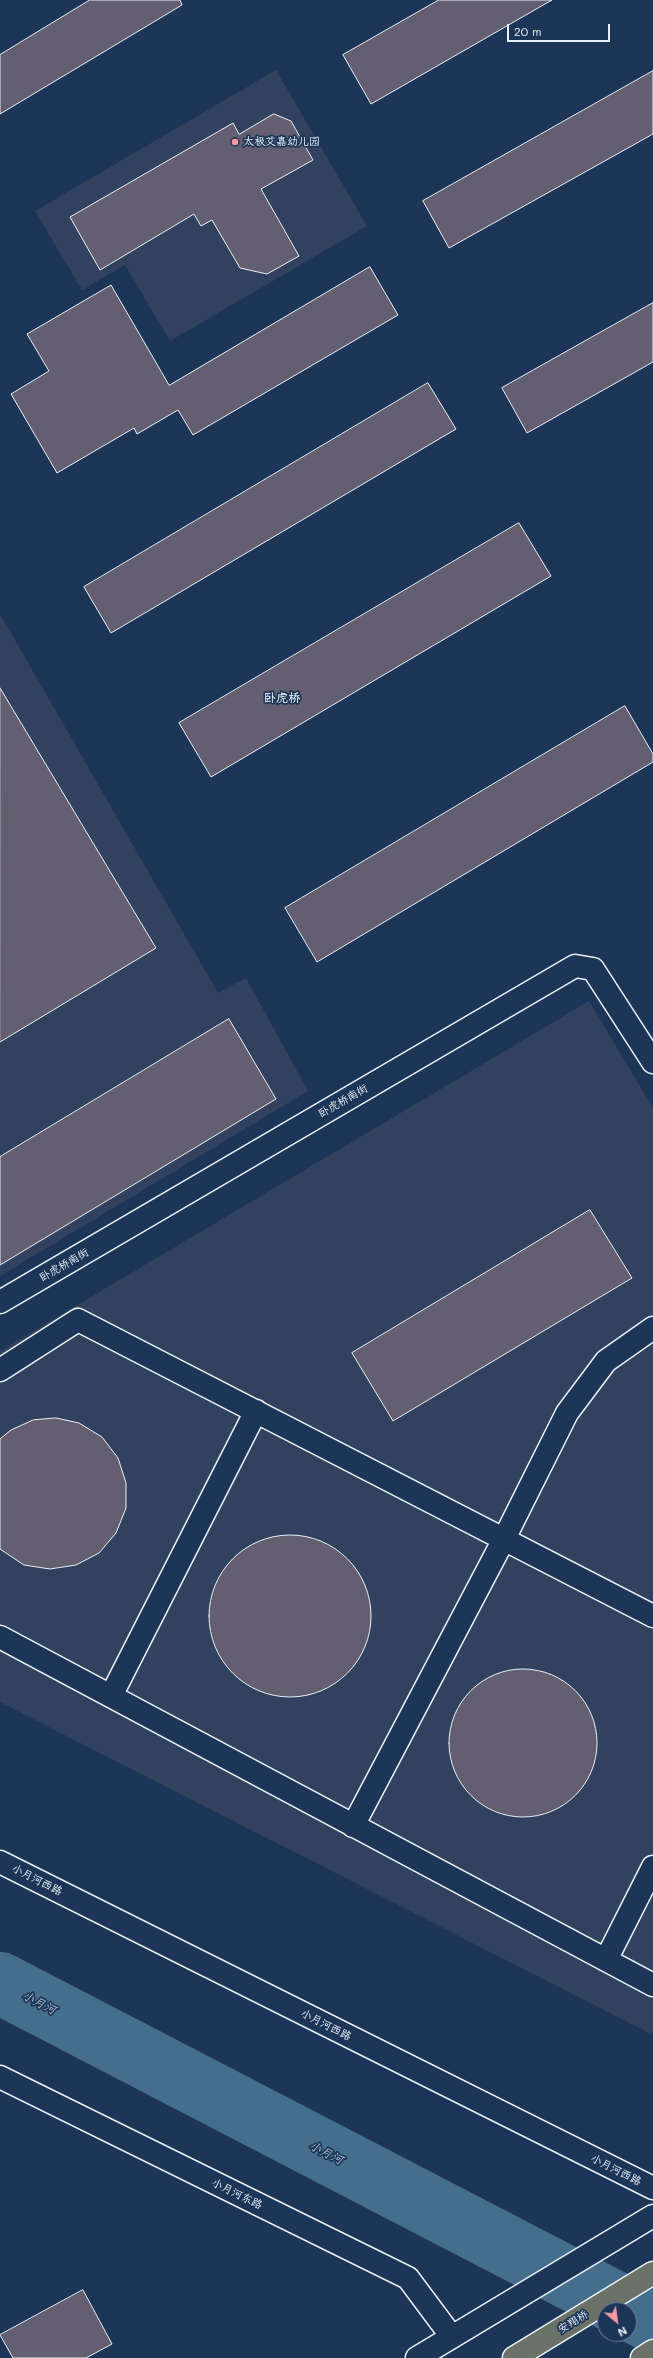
<!DOCTYPE html>
<meta charset="utf-8">
<style>
body{margin:0}
#map{position:relative;width:653px;height:2358px;overflow:hidden;background:#1d3557;font-family:Mali,sans-serif}
canvas{display:block}
.north{position:absolute;left:597px;top:2302px;width:40px;height:40px;box-sizing:border-box;background:#1d3557;border:1px solid #6e8097;border-radius:50%;rotate:151deg;font-size:11px;font-weight:700;line-height:16px;text-align:center;color:#e8f1f8}
.north::after{content:'';display:block;margin:auto;width:14px;height:18px;background:#ff9aa2;clip-path:polygon(50% 0,100% 100%,50% 72%,0 100%)}
.scale{position:absolute;left:507px;top:24px;width:103px;height:18px;box-sizing:border-box;border:2px solid #e8f1f8;border-top:0;padding-left:5px;font-size:12px;line-height:14px;white-space:nowrap;color:#e8f1f8;-webkit-text-stroke:3px #1d3557;paint-order:stroke}
</style>
<div id="map">
<canvas width="653" height="2358"></canvas>
<div class="north">N</div>
<div class="scale">20 m</div>
</div>
<script>
const ctx = document.querySelector('canvas').getContext('2d');
ctx.lineJoin = 'round';
function fillPath(path, color) {
  ctx.fillStyle = color;
  ctx.fill(path, 'evenodd');
}
function trace(path, color, width, dash) {
  ctx.strokeStyle = color;
  ctx.lineWidth = width;
  ctx.lineCap = dash ? 'butt' : 'round';
  ctx.setLineDash(dash || []);
  ctx.stroke(path);
}
function write(font, color, halo, rows, align = 'center') {
  ctx.font = font + ' Mali,"LXGW WenKai TC",sans-serif';
  ctx.lineWidth = 3.5;
  ctx.setLineDash([]);
  ctx.textBaseline = 'middle';
  ctx.strokeStyle = halo;
  ctx.fillStyle = color;
  for (const [text, x, y, turn = 0] of rows) {
    ctx.save();
    ctx.translate(x, y);
    ctx.rotate((+turn || 0) * Math.PI / 180);
    ctx.textAlign = isNaN(turn) ? turn : align;
    if (halo) ctx.strokeText(text, 0, 0);
    ctx.fillText(text, 0, 0);
    ctx.restore();
  }
}
const built = new Path2D(`
 M276,70L367,226L170,341L125,265L82,290L35,211Z
 M0,614L218,993L246,978L308,1091L0,1276Z
 M589,1001L653,1108V2035L0,1702V1351Z`);
const river = new Path2D(`
 M0,1983L653,2322`);
const building = new Path2D(`
 M90,0H180L182,5L0,114V55Z
 M439,0H552L371,104L343,55Z
 M653,71V134L449,248L423,201Z
 M274,114L291,121L313,160L261,189L299,256L267,274L240,268L212,220L201,226L194,214L100,270L70,217L233,123L239,134Z
 M370,267L398,315L193,435L178,410L137,434L134,428L57,473L11,394L49,371L27,334L111,285L169,385Z
 M653,303V362L527,433L502,388Z
 M428,383L456,429L111,633L84,587Z
 M519,523L551,576L211,777L179,723Z
 M0,688L156,948L0,1042Z
 M625,706L653,754V762L317,962L285,908Z
 M229,1019L276,1099L0,1265V1157Z
 M590,1210L632,1278L393,1421L352,1353Z
 M56,1418L79,1423L102,1437L118,1458L126,1483V1508L116,1533L99,1553L76,1565L50,1569L24,1565L0,1549V1439L11,1430L33,1420Z
 M209 1616a81 81 0 1 1 162 0a81 81 0 1 1-162 0Z
 M449 1743a74 74 0 1 1 148 0a74 74 0 1 1-148 0Z
 M83,2290L112,2344L86,2358H13L0,2335Z`);
const minor = new Path2D(`
 M0,1302L575,966L593,969L653,1062
 M0,1370L78,1320L653,1616
 M0,1637L653,1985
 M111,1696L256,1411
 M353,1826L504,1539L567,1413L606,1361L653,1328
 M0,1862L653,2188
 M606,1960L653,1867
 M0,2077L408,2278L452,2337
 M417,2358L653,2216`);
const major = new Path2D(`
 M514,2358L653,2273
 M642,2358L653,2351`);
const markers = [
 [235,142,4,"#ff9aa2"]
];
const poiNames = [
 ["太极艾嘉幼儿园",243,142]
];
const streetNames = [
 ["卧虎桥南街",343,1101,-30],
 ["卧虎桥南街",64,1265,-30],
 ["小月河西路",37,1880,27],
 ["小月河西路",326,2025,27],
 ["小月河西路",616,2170,27],
 ["小月河东路",237,2194,26],
 ["安翔桥",573,2322,-32]
];
const neighbourhoodNames = [
 ["卧虎桥",282,698]
];
const waterNames = [
 ["小月河",39,2003,27],
 ["小月河",326,2153,27]
];
fillPath(built, '#32425e');
trace(river, '#456e8d', 62);
fillPath(building, '#635f70');
trace(building, '#e8f1f8', 1);
trace(minor, '#e8f1f8', 25);
trace(major, '#e8f1f8', 25);
trace(minor, '#1d3557', 22);
trace(major, '#6a7166', 22);
for (const [x, y, r, color] of markers) {
  const dot = new Path2D();
  dot.arc(x, y, r, 0, 2 * Math.PI);
  ctx.fillStyle = color;
  ctx.fill(dot);
  trace(dot, '#1d3557', 1.5);
}
write('11px', '#e8f1f8', '#1d3557', poiNames, 'left');
write('11px', '#e8f1f8', '#1d3557', streetNames);
write('bold 12px', '#e8f1f8', '#1d3557', neighbourhoodNames);
write('italic 12px', '#afc3d3', '#1d3557', waterNames);
</script>
